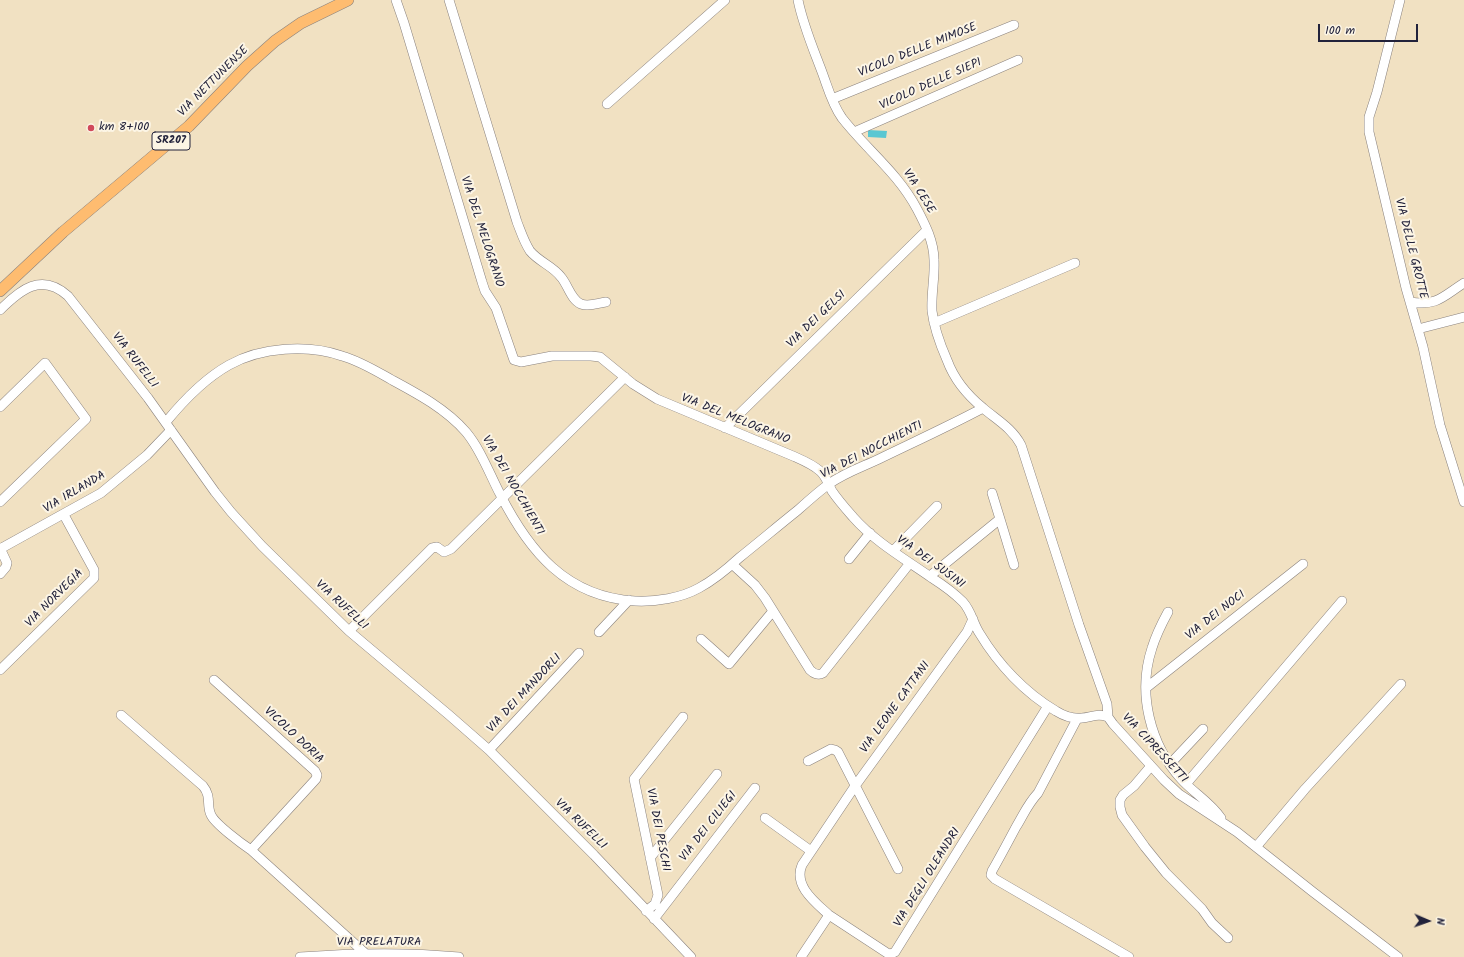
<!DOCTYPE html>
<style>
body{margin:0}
#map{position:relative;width:1464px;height:957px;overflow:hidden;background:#f1e1c2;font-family:Kalam,sans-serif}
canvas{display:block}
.north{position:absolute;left:1408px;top:901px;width:40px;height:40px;-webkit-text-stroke:3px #fcf5e5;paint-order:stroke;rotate:92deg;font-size:11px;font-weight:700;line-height:16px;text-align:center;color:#22223b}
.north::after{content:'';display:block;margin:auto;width:14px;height:18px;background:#22223b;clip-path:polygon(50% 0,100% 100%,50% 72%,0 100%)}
.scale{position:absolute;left:1318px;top:24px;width:100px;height:18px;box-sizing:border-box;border:2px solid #22223b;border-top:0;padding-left:5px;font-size:12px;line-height:14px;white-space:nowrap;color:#22223b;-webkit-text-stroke:3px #fcf5e5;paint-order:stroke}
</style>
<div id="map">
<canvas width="1464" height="957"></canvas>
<div class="north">N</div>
<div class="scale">100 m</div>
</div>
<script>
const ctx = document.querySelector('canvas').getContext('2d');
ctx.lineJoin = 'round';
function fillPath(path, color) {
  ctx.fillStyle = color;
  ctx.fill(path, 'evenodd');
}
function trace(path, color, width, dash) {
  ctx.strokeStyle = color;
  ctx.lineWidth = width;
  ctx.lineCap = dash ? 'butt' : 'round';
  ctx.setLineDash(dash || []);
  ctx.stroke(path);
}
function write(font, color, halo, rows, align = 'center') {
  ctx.font = font + ' Kalam,sans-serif';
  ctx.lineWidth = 4;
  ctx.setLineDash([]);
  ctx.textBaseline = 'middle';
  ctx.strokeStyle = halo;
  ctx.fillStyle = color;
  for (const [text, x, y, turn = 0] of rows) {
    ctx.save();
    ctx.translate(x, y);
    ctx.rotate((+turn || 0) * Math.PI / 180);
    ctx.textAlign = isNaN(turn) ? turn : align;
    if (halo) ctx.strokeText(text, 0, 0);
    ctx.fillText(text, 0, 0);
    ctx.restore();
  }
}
const water = new Path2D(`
 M868,130L887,131L886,138L868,137Z`);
const minor = new Path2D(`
 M396,0L404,23L482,282L485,291L496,308L514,360L521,362L552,356H591L600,357L633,384L657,399L793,456C802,460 812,464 820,471C826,476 828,484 832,491C838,500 846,509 853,517C875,542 905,559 932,578C943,585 954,593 963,602C972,612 973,624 980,634C998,664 1025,693 1056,711C1064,716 1073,719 1082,718C1092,717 1098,713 1108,717
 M449,0L517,222C521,232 524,242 530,251C539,262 553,266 561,277C568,285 571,300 581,304C589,307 598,303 606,302
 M798,0C803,25 813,48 822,72C828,88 832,104 842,118C867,150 898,173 917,209C925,224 934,242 934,260C935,277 931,294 932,311C934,328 940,344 947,360C954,379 967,395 983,408C997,420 1012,428 1021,445L1079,625L1107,704L1108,717L1113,724L1164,780L1179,794L1237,832L1313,892L1398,957
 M1400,0L1377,92L1369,117V132L1406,288L1423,347L1440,425L1464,502
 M832,99L1014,25
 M607,104L725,0
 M854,132L1018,60
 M1410,302C1438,306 1442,297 1464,283
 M0,310C20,290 41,272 68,296L148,398L215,492L231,512L262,546L349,631L449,715L489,750L594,855L691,957
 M934,323L1075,263
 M1418,329L1464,317
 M0,407L45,363L86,419L0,502
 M166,422C184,400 204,379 229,365C261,347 308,344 342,356C360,361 376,371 392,380C418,394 446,409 466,432C481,450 489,473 500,494C529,551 566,597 635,601C656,602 681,598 699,588C714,580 727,569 739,558C759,542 778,526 798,510C808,501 818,492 829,484C844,473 862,467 879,459C914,442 949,426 983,408
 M725,428L927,230
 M992,493L1000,519
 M0,548L7,563L6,567L0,574
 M0,549L101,493L147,455L171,430
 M893,551L937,506
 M849,559L870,533
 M732,564L755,585L765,598L810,670C813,673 818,676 823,673L910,563
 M930,576L1000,519L1014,565
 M1168,612C1162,623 1156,635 1152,648C1137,693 1150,745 1182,780C1194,793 1211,803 1221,818
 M349,631L432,548L437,547L444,552L451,549L625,377
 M599,632L629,600
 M701,639L729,664L773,611
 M0,670L94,578V570L64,515
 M214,680L315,771L317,775L316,779L251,850L366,954
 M1146,688L1303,564
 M121,715L203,786C212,797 206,805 211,815C215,824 242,844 251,850
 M1077,719L1038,793C1027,805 1024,814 1016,827C1008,842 1000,857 992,871L991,875L995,879L1129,957
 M489,750L579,653
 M808,761L831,749L835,750L838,752L898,869
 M1170,764L1203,729
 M1151,766L1134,786L1123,795L1120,800V807L1122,815L1145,847L1166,873L1202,909L1212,923L1228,938
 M1186,784L1342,601
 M765,818L811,851
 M1256,847L1305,789L1401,684
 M650,858L717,774
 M646,911L655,904L658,895L634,779L683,717
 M829,915C816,903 793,886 802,865L855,786L967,632L973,619
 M654,919L755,788
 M300,957C353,953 406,952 459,957
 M801,957L829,915L887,953L891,954L895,952L1048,706`);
const major = new Path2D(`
 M0,291L63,232L189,126L247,66L275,41L301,23L348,0`);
const markers = [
 [91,128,4,"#d1495b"]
];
const shields = [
 [171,141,38]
];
const shieldNames = [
 ["SR207",171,141]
];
const streetNames = [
 ["VICOLO DELLE MIMOSE",918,51,-22],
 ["VIA NETTUNENSE",214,82,-45],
 ["VICOLO DELLE SIEPI",931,85,-24],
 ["VIA CESE",918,192,58],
 ["VIA DEL MELOGRANO",481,232,72],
 ["VIA DELLE GROTTE",1410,249,76],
 ["VIA DEI GELSI",817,320,-44],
 ["VIA RUFELLI",134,361,52],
 ["VIA DEL MELOGRANO",735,420,22],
 ["VIA DEI NOCCHIENTI",872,451,-27],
 ["VIA DEI NOCCHIENTI",512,486,60],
 ["VIA IRLANDA",75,493,-31],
 ["VIA DEI SUSINI",930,563,36],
 ["VIA NORVEGIA",55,599,-45],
 ["VIA RUFELLI",341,606,43],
 ["VIA DEI NOCI",1216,616,-38],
 ["VIA DEI MANDORLI",525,694,-47],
 ["VIA LEONE CATTANI",896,708,-54],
 ["VICOLO DORIA",293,736,43],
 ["VIA CIPRESSETTI",1154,749,47],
 ["VIA RUFELLI",580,825,44],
 ["VIA DEI CILIEGI",709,827,-52],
 ["VIA DEI PESCHI",657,830,79],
 ["VIA DEGLI OLEANDRI",928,878,-58],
 ["VIA PRELATURA",379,943]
];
const poiNames = [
 ["km 8+100",99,128]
];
fillPath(water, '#5ac7d2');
trace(minor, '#8a827e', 10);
trace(major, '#8a827e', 12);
trace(minor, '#fff', 9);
trace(major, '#febc70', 11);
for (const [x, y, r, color] of markers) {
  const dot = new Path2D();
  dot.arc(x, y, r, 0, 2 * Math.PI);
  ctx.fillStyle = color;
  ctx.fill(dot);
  trace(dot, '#fcf5e5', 1.5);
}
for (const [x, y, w] of shields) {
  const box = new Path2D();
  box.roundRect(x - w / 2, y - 9, w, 18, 3);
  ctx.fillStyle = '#fcf5e5';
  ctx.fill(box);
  trace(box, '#22223b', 1);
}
write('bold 11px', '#22223b', null, shieldNames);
write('12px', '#22223b', '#fcf5e5', streetNames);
write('12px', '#22223b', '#fcf5e5', poiNames, 'left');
</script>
